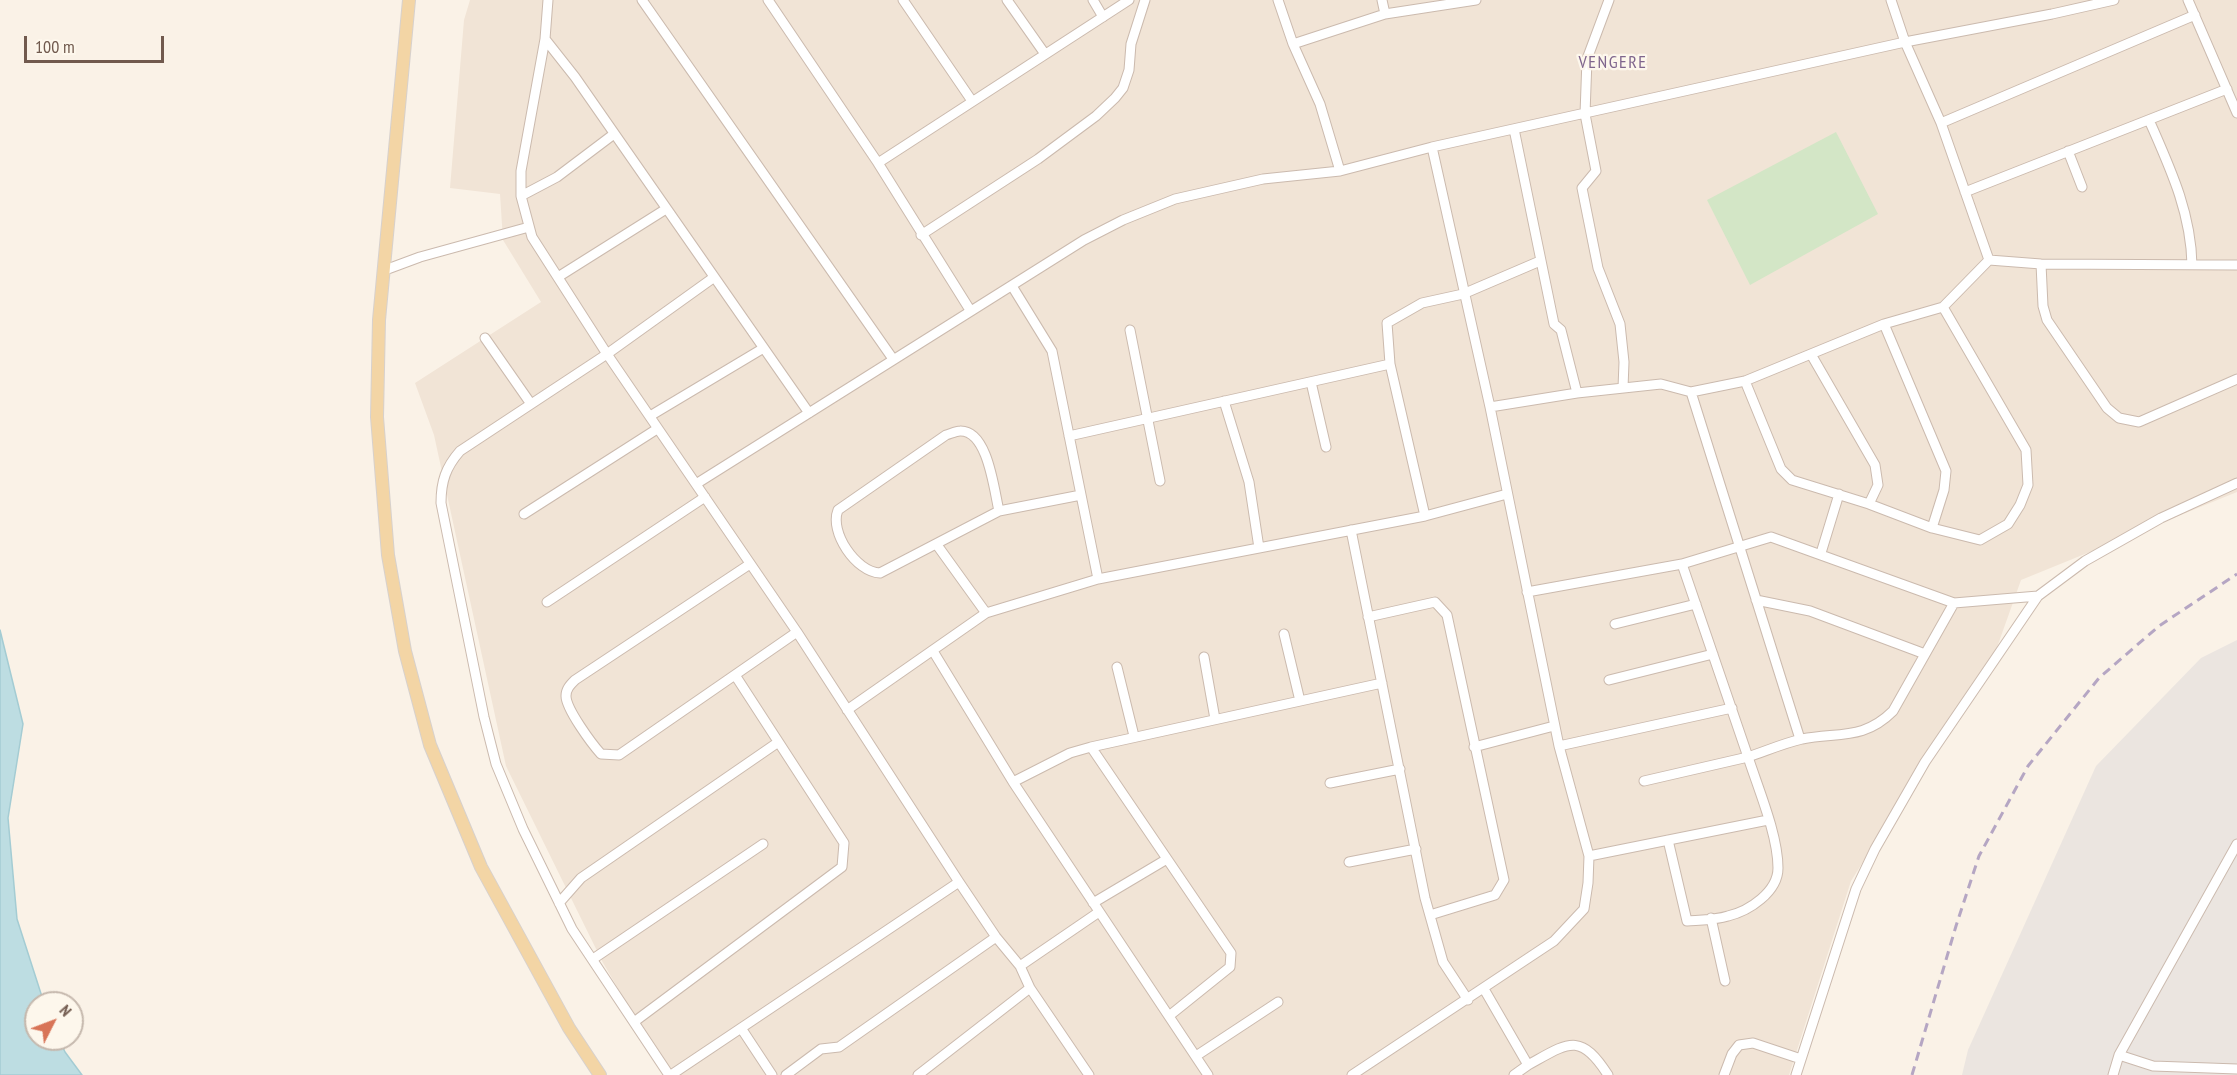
<!DOCTYPE html>
<style>
body{margin:0}
#map{position:relative;width:2237px;height:1075px;overflow:hidden;background:#faf2e7;font-family:"PT Sans Narrow",sans-serif}
canvas{display:block}
.north{position:absolute;left:24px;top:991px;width:60px;height:60px;box-sizing:border-box;background:#fdf7ec;border:2px solid #c5b8ad;border-radius:50%;rotate:48deg;font-size:16px;font-weight:700;line-height:24px;text-align:center;color:#715a4e}
.north::after{content:'';display:block;margin:auto;width:21px;height:27px;background:#d87457;clip-path:polygon(50% 0,100% 100%,50% 72%,0 100%)}
.scale{position:absolute;left:24px;top:36px;width:140px;height:27px;box-sizing:border-box;border:3px solid #715a4e;border-top:0;padding-left:8px;font-size:18px;line-height:21px;white-space:nowrap;color:#715a4e;-webkit-text-stroke:4px #fdf7ec;paint-order:stroke}
</style>
<div id="map">
<canvas width="2237" height="1075"></canvas>
<div class="north">N</div>
<div class="scale">100 m</div>
</div>
<script>
const ctx = document.querySelector('canvas').getContext('2d');
ctx.lineJoin = 'round';
function fillPath(path, color) {
  ctx.fillStyle = color;
  ctx.fill(path, 'evenodd');
}
function trace(path, color, width, dash) {
  ctx.strokeStyle = color;
  ctx.lineWidth = width;
  ctx.lineCap = dash ? 'butt' : 'round';
  ctx.setLineDash(dash || []);
  ctx.stroke(path);
}
function write(font, color, halo, rows, align = 'center') {
  ctx.font = font + ' "PT Sans Narrow",sans-serif';
  ctx.lineWidth = 4.5;
  ctx.setLineDash([]);
  ctx.textBaseline = 'middle';
  ctx.strokeStyle = halo;
  ctx.fillStyle = color;
  for (const [text, x, y, turn = 0] of rows) {
    ctx.save();
    ctx.translate(x, y);
    ctx.rotate((+turn || 0) * Math.PI / 180);
    ctx.textAlign = isNaN(turn) ? turn : align;
    if (halo) ctx.strokeText(text, 0, 0);
    ctx.fillText(text, 0, 0);
    ctx.restore();
  }
}
const residential = new Path2D(`
 M470,0H2237V492L2021,580L1995,653L1851,881L1789,1075H668L602,961L506,766L434,435L415,383L541,302L503,240L500,194L450,188L464,20Z`);
const industrial = new Path2D(`
 M2237,640V1075H1962L1968,1050L2096,766L2201,658Z`);
const green = new Path2D(`
 M1836,132L1878,214L1750,285L1707,200Z`);
const water = new Path2D(`
 M0,630L23,724L8,818L17,919L44,1003H36V1039H59L65,1052L82,1075H0Z`);
const minor = new Path2D(`
 M548,0L545,39L521,171V196L532,237L607,354L797,632L959,882L996,937L1020,966L1030,988L1089,1075
 M642,0L893,359
 M768,0L878,163L970,310
 M903,0L972,101
 M1007,0L1045,54
 M1093,0L1103,17
 M1278,0L1293,44L1320,104L1340,171
 M1382,0L1385,14
 M1609,0L1587,59L1585,114L1596,171L1582,188L1598,268L1620,324L1624,362L1623,388
 M2188,0L2237,113
 M545,39L575,77L809,413
 M1293,44L1385,14L1476,0
 M2149,120C2170,168 2191,212 2192,265
 M1941,123L2195,15
 M1514,129L1554,324L1561,330L1577,393
 M2068,151L2082,187
 M878,163L1129,0
 M1965,192L2227,89
 M521,196L557,177L614,134
 M921,235L1038,159L1096,116L1115,98L1123,88L1129,70L1131,44L1145,0
 M1989,260L2041,264L2237,265
 M2041,264L2043,306L2047,320L2107,408L2119,418L2139,422L2237,379
 M385,270L420,257L529,227
 M558,277L666,209
 M1012,286L1052,351L1098,579
 M1884,324L1946,471L1944,490L1932,528
 M1130,330L1160,481
 M485,338L531,404
 M1812,356L1875,465L1878,485L1869,504
 M1745,381L1781,469L1792,480L1869,504L1932,528L1980,540L2008,524L2020,505L2028,485L2026,450L1943,307
 M1311,382L1326,447
 M1691,392L1745,381L1884,324L1943,307L1989,260L1941,123L1905,42L1891,0
 M1224,401L1249,482L1259,548
 M1490,407L1577,393L1661,384L1691,392L1800,739
 M650,416L762,349
 M1069,436L1390,364
 M696,484L1084,240L1123,220L1175,199L1263,179L1340,171L1432,147L1905,42L2052,14L2114,0
 M999,511C994,490 988,430 960,431C956,431 950,434 946,435L838,510C829,532 856,572 880,573L999,511L1081,495
 M524,514L657,429
 M1425,516L1390,364L1387,323L1422,303L1463,294L1540,261
 M1351,530L1425,898L1443,962L1468,1000
 M1771,537L1954,603L1893,711C1864,740 1839,732 1802,739C1784,743 1766,751 1748,757L1682,564Z
 M937,545L986,613
 M1821,553L1839,494
 M750,564L575,680C570,685 566,689 566,696C566,709 592,744 601,754L619,755L797,632
 M1527,592L1682,564
 M1756,600L1810,611L1925,654
 M547,602L705,497
 M1954,603L2038,596
 M1368,617L1435,602L1447,615L1504,880L1495,895L1430,915
 M1615,624L1696,604
 M1284,634L1300,701
 M933,651L1013,782L1208,1075
 M1204,657L1215,719
 M1117,667L1134,736
 M1609,680L1713,654
 M847,710L986,613L1098,579L1425,516L1507,494
 M1559,746L1732,708
 M1091,747L1382,683
 M1474,747L1554,726
 M1644,781L1748,757C1758,788 1778,835 1778,868C1778,892 1749,911 1728,916C1716,920 1701,920 1687,921L1668,840
 M1013,782L1070,753L1091,747L1231,953L1230,967L1169,1016
 M1330,783L1400,769
 M1589,856L1768,820
 M1349,862L1416,849
 M559,903L581,878L777,743
 M1093,903L1167,859
 M1711,918L1725,981
 M593,959L763,844
 M1020,966L1099,912
 M1484,989L1528,1065L1514,1075
 M634,1022L842,867L844,843L735,675
 M741,1028L772,1075
 M2119,1055L2153,1066L2237,1069
 M1196,1056L1278,1002
 M1528,1065C1568,1043 1580,1031 1608,1075
 M669,1075L572,929L523,829L496,764L484,717L441,503C441,481 446,467 460,451L607,354L713,278
 M671,1075L959,882
 M786,1075L821,1049L839,1047L996,937
 M918,1075L1030,988
 M1352,1075L1554,941L1584,909L1588,883L1589,856L1559,746L1490,407L1432,147
 M1724,1075L1732,1054L1739,1045L1753,1043L1801,1059
 M1796,1075L1856,889L1875,849L1925,762L2038,596L2085,561L2161,518L2237,483
 M2113,1075L2119,1055L2237,844`);
const major = new Path2D(`
 M409,0L379,320L377,417L388,555L405,651L430,745L481,867L569,1028L600,1075`);
const rail = new Path2D(`
 M1912,1075L1956,926L1979,856L2028,766L2099,678L2159,626L2237,574`);
const neighbourhoodNames = [
 ["VENGERE",1613,63]
];
fillPath(residential, '#f1e4d6');
fillPath(industrial, '#ebe5e0');
fillPath(green, '#d3e6c6');
fillPath(water, '#bddde2');
trace(water, '#a4ccd3', 1.5);
trace(minor, '#cbbaae', 11);
trace(major, '#d7d1cd', 14);
trace(minor, '#fff', 9);
trace(major, '#f3d5a5', 12);
trace(rail, '#b5a6c3', 3, [9, 6]);
ctx.letterSpacing = '1.5px';
write('18px', '#80668d', '#fdf7ec', neighbourhoodNames);
ctx.letterSpacing = '0px';
</script>
